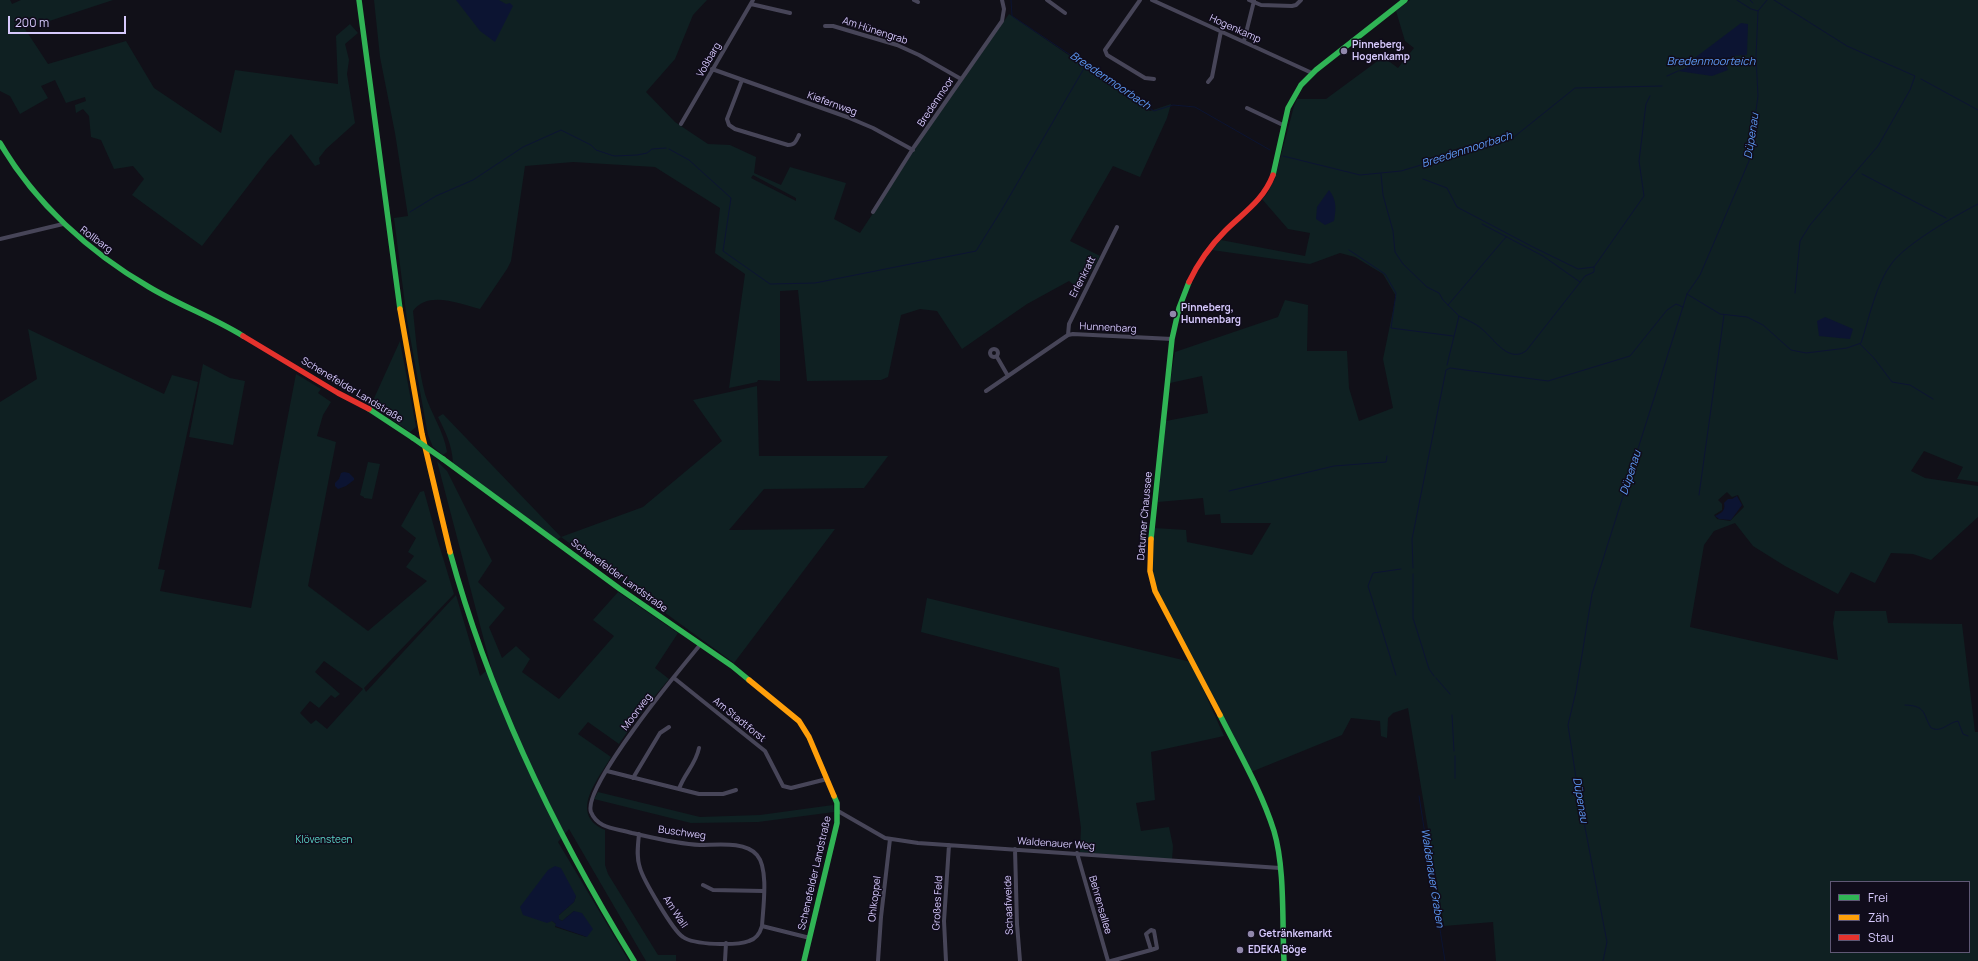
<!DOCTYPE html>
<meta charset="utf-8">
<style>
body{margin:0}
#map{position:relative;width:1978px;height:961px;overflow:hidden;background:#111018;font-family:Manrope,sans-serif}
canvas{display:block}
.legend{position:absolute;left:1830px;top:881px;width:140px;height:72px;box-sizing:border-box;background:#100c1b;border:1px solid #5f5875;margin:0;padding:5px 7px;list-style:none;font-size:12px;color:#d6c9fc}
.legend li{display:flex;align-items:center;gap:8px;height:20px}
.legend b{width:20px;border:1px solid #5f5875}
.scale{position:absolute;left:8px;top:16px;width:118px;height:18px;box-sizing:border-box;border:2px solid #d6c9fc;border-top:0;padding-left:5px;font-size:12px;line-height:14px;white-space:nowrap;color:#d6c9fc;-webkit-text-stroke:3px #100c1b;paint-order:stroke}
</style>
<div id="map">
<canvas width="1978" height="961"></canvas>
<ul class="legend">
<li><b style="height:5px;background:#30b455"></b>Frei</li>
<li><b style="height:5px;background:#ff9f0a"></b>Zäh</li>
<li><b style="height:5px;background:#e5322d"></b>Stau</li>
</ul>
<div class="scale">200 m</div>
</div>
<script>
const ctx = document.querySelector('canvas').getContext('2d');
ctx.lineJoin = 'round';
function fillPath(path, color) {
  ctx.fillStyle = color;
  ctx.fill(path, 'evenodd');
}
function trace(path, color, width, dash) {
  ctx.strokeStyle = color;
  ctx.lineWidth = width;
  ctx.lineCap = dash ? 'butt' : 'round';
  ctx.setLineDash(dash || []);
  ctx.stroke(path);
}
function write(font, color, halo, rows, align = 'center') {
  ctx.font = font + ' Manrope,sans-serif';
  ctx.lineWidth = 3;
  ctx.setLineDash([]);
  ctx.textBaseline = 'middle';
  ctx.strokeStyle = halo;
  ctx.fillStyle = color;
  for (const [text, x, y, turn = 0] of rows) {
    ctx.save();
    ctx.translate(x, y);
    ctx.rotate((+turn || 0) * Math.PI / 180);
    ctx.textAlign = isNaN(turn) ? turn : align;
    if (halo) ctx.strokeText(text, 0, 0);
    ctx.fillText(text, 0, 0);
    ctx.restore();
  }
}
const green = new Path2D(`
 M0,0H10L12,4L21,0H113L25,29L48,64L126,41L154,88L221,133L235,70L338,84L336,36L350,24L358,33L345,44L349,60L347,74L355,123L326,149L319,158L320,164L315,166L291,134L268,160L202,246L132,195L144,179L133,166L114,169L101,140L91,137L89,116L83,109L76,113L75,105L86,101L85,97L66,103L55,80L41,86L48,98L20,114L10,96L0,91Z
 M374,0H707L693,15L675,59L646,92L675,122L708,144L730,145L756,157L754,173L781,185L790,167L846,183L834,219L860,233L930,126L1009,14L1150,111L1171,104L1167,118L1140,177L1113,166L1070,241L1100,256L1080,290L1069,281L1027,304L962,349L937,311L920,309L901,315L888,377L881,380L807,381L798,290L780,291V381L758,380L757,382L729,388L745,274L715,253L720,208L655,167L573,162L525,166L511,261L507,269L480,309C460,304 428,290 413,311C416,339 418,367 425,394C431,414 444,431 447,452L443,455L433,447L428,435L407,320L394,218L408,216L395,133L380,57ZM753,175L796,198V201L751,178Z
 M1410,0H1978V482L1957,479L1963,467L1924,451L1911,471L1925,478L1978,486V517L1931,560L1913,554L1891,553L1875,583L1851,572L1838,594L1785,566L1753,546L1735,523L1714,531L1704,545L1690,627L1838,660L1833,623L1835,611H1886L1888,623L1962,624L1975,732H1978V961H1496L1493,922L1444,926L1408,708L1393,713L1388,718L1387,738L1381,736L1380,721L1351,718L1342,735L1251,772L1156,591C1152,569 1151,550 1154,528L1186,530L1187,542L1252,555L1271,523H1221L1220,514L1205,515L1203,498L1158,502L1166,421L1208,413L1202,376L1170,383L1175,352L1278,317L1285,300L1308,305L1307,351H1347L1349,388L1359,421L1393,408L1383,359L1396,296L1383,274L1355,257L1340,253L1310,264L1212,250L1221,240L1305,256L1310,233L1288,229L1262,199L1267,194L1275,178L1294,106L1297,99H1326L1383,57L1398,68L1414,48L1405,41L1396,11ZM1727,492L1732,497L1738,495L1744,507L1730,521L1717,519L1714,515L1722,510V504L1718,500ZM1831,882H1969V952H1831Z
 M28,329L164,394L172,375L198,382L158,569L165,570L160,591L251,608L296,374L321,389L318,393L331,402L323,415L317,436L336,442L308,586L368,631L427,581L406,567L414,556L408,552L416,538L401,526L420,492L424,491L437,538L454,594L364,688L366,692L456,595L480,676L491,667L437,461L447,471L492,561L478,582L505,608L489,627L502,658L516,646L530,659L522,672L559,699L614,636L593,620L618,592L678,633L655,668L669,679L636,719L619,744L588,722L578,734L611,757C598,780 568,814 605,830V865L608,874L658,955H676V961H646L569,829L558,842L629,961H0V402L37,379ZM324,661L363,689L327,729L316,720L311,724L300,713L310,701L319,708L331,695L335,698L340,694L315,672ZM576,896L574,902L559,915V919L562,921L574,911L586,937L555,927L556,924L552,921Z
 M400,341L416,427L410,432L371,405Z
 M203,364L230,378L245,381L233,445L189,437Z
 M757,386L759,456H888L864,488L764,489L729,530L835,529L734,663L561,537L557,540L453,463C452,445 446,433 438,417L443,414L561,537L643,507L722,441L693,400Z
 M368,462L380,464L372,499L364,498V497L360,495Z
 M927,598L1191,662L1224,736L1151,752L1155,800L1136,803L1141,831L1169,827L1173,846L1172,860L1080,852L1081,828L1059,668L921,632Z
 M598,792L700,817L760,815L833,805L834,812L758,822L691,823L594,799Z`);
const water = new Path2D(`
 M456,0H499L506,4L510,3L513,6L495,42L480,31Z
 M1741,23L1748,24L1747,55L1733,56L1725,62L1728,70L1712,76L1678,71L1688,67V63Z
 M1329,190C1337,200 1336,209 1334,221L1325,225L1316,219L1317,207Z
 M1825,317L1853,329L1850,339L1819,336L1817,321Z
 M344,472L349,473L354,478V480L346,486L338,489L335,486V483L339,479L341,473Z
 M1737,496L1742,505L1731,520L1719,519L1715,516C1721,513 1726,511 1724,503L1728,499H1732Z
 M555,866L561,868L576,896L574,902L559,915V919L562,921L574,911L582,913L593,929L587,937L555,926L556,924L552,921L547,923L523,915L520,907L548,870Z`);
const stream = new Path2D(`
 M1011,0L1012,16L1154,111L1173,105L1195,107L1270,150
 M1737,0L1751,9L1758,11
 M1750,0L1753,3
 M1774,0L1847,46L1915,76L1910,90L1878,146L1827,205L1810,225L1800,241L1795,293
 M1667,76L1678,71
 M1921,79L1978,110
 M669,149L689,160L731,198L723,251L770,284L815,283L976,251L1001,211L1086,65
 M1283,156L1360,175L1401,171L1514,137L1575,88L1662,86
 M1381,174L1383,195L1393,231L1395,252L1403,264L1427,287L1439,293L1443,300L1459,316L1447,365
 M1862,174L1946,218
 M1423,179L1447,188L1457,207L1533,247L1578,269L1594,267
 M410,212L436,196L473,180L523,147L561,130L591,145L596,150L614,156L637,155L647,153L652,149L666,148
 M1482,224L1543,256L1580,282
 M1349,250L1385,274L1396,293L1391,328L1453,336
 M1687,294L1720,314L1747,317L1763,325L1791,350L1806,353L1847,348L1861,343C1869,319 1876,283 1892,263C1907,243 1955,216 1978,204
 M1448,305L1506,237
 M1459,316C1467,320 1477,324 1483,330C1495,340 1508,363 1526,351L1585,276L1594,272V267L1644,196L1639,161L1646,104L1650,96
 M1860,344L1874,358L1892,382L1910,385L1933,399
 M1229,491L1334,466L1386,462L1387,456
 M1699,495L1724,315
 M1413,568L1412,539L1446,370L1450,368L1548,381L1630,356L1667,310L1676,304L1683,307
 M1413,574V618L1429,669L1434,676
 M1396,675L1368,586L1373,573L1401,569
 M1436,678L1450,694
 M1905,705C1926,706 1922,712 1931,728C1942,733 1947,723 1958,721L1963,734L1968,736
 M1452,715L1454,751
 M1455,756V778
 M1419,796L1445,961
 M1603,961L1607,942L1578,791L1568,725L1576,691L1592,594L1687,294L1700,275L1749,161L1758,96L1756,57L1758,11L1767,0`);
const street = new Path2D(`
 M914,0L918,2
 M1047,0L1065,13
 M1140,0L1105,50L1107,55L1145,78L1154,79
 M1152,0L1312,73
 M1249,0L1261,5L1292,6L1296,5L1301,0
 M751,4L790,13
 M825,26H833L897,45L919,55L961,79
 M1244,41L1254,1
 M712,69L847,117L873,128L913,150
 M742,80L727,119L729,125L735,129L788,145C795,145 796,141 799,135
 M1208,82L1212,77L1221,31
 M1247,108L1283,125
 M681,124L753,0
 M873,212L914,147L1002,21L1004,9L1002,0
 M0,239L63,224
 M1068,335L1069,324L1117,227
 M990 353a4 4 0 1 1 8 0a4 4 0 1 1-8 0Z
 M997,357L1008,376
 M986,391L1068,335L1073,334L1172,339
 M700,645C681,668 582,787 591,812C593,817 597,822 603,825C611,829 622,830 632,833C654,838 677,844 700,845C717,845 745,841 757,855C769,869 763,908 762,926L810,938
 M674,678L765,751L783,786L791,788L827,779
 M607,771L699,794H723L736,790
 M633,778L660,733L669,727
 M679,789C684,774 696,764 699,748
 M838,811L885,838L918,843L1280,868
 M639,834C638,845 636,857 640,868C643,879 673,931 683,937C694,945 736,946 749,941C756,939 760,933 762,926
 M1015,849L1017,924L1020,961
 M1077,853L1108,961
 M703,885L713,890L763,891
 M725,961L726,943
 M878,961L881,917L890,839
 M946,961L944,921L949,845
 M1111,961L1151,950L1157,948L1154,931L1151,930L1146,934L1151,950`);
const fast = new Path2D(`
 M359,0L400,309
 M0,143C35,203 89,252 149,287C179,305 212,317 243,336
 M1273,175L1288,108L1301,85L1316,70L1405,0
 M369,409L413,438
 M443,459L620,589L732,666L749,680
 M1151,539L1172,339L1179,308L1189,282
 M450,552C490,698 555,833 634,961
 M1220,715C1239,753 1261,790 1274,831C1285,868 1282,921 1284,961
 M804,961L837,823V803L834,796`);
const slow = new Path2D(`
 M400,309L422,434L450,552
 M1151,539L1150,571L1155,591L1220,715
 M749,680L799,721L809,737L834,796`);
const jam = new Path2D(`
 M1189,282C1198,263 1210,246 1225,231C1243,213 1263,201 1273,175
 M243,336L338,393L369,409`);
const fastBridge = new Path2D(`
 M413,438L443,459`);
const markers = [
 [1344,51,4,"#9188ac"],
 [1173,314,4,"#9188ac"],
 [1251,934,4,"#9188ac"],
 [1240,950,4,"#9188ac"]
];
const streetNames = [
 ["Hogenkamp",1235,29,24],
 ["Am Hünengrab",875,31,18],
 ["Voßbarg",709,60,-60],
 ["Bredenmoor",936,102,-56],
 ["Kiefernweg",832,104,20],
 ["Rollbarg",96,240,37],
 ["Erlenkratt",1083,277,-63],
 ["Hunnenbarg",1108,328,3],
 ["Schenefelder Landstraße",352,390,31],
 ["Datumer Chaussee",1145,516,-85],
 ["Schenefelder Landstraße",619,576,36],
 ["Moorweg",637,712,-53],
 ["Am Stadtforst",739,720,39],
 ["Buschweg",682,833,8],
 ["Waldenauer Weg",1056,844,4],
 ["Schenefelder Landstraße",815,873,-77],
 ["Ohlkoppel",875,899,-83],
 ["Großes Feld",938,903,-87],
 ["Schaafweide",1009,905,-92],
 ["Behrensallee",1100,905,74],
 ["Am Wall",675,912,57]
];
const poiNames = [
 ["Pinneberg,",1352,45],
 ["Hogenkamp",1352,57],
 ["Pinneberg,",1181,308],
 ["Hunnenbarg",1181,320],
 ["Getränkemarkt",1259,934],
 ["EDEKA Böge",1248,950]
];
const parkNames = [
 ["Klövensteen",324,840]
];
const waterNames = [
 ["Bredenmoorteich",1711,62],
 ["Breedenmoorbach",1110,81,34],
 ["Düpenau",1752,136,-81],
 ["Breedenmoorbach",1467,150,-18],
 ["Düpenau",1631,473,-72],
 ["Düpenau",1580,800,80],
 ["Waldenauer Graben",1432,878,81]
];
fillPath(green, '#0f2022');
fillPath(water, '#0c1432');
trace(stream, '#0c1432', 1);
trace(street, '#474558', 4);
trace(fast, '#30b455', 5.5);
trace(slow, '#ff9f0a', 5.5);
trace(jam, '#e5322d', 5.5);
trace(fastBridge, '#30b455', 5.5);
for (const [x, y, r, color] of markers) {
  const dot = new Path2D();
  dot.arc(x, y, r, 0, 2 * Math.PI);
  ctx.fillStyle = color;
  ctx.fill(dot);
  trace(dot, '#100c1b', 1.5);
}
write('10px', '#d6c9fc', '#100c1b', streetNames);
write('bold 10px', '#d6c9fc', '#100c1b', poiNames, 'left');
write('10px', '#5bd6c8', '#100c1b', parkNames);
write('italic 11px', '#5d9af5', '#100c1b', waterNames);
</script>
